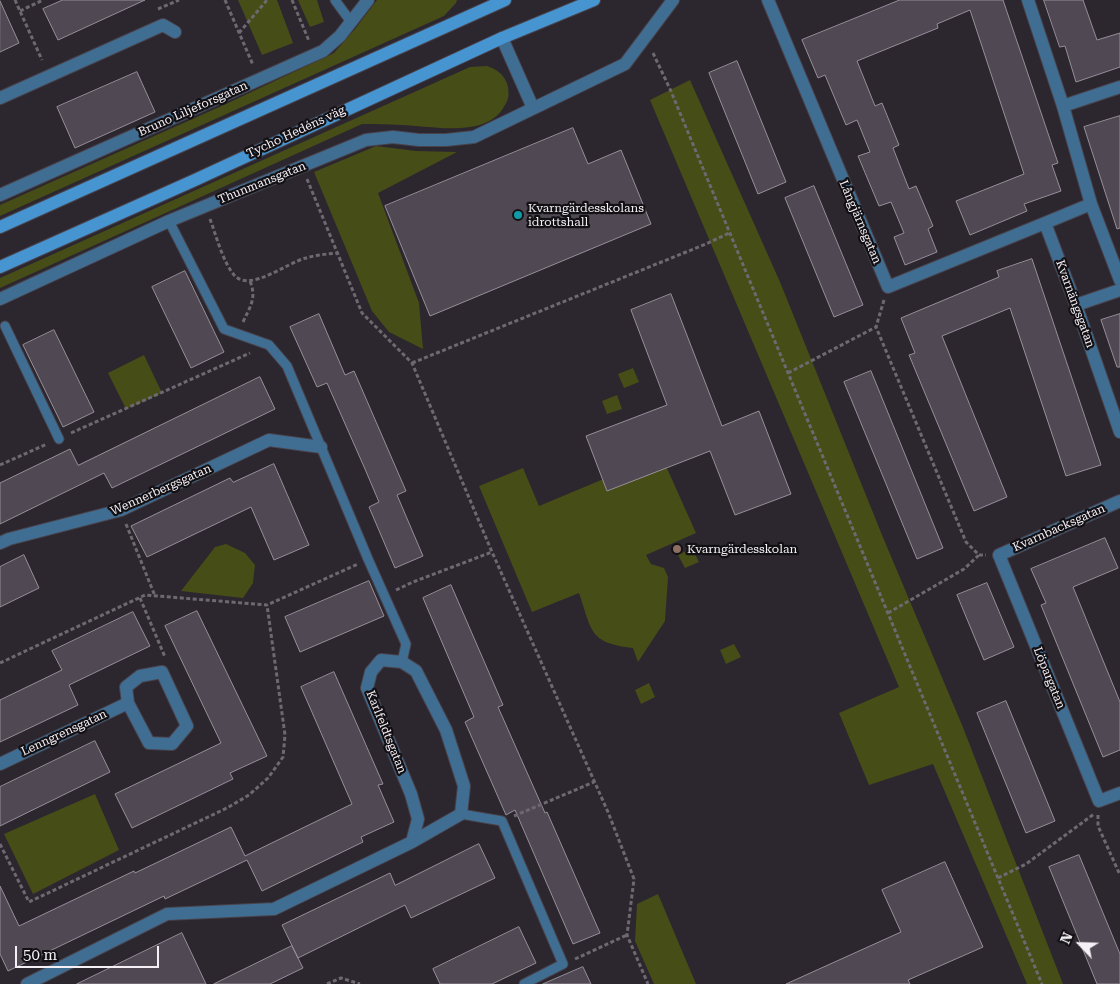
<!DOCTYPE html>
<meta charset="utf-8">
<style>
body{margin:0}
#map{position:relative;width:1120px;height:984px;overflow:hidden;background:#2c262f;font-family:"Roboto Serif",serif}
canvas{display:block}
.north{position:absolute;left:1055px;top:919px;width:50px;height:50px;-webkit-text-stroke:4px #131014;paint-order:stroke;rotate:294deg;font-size:14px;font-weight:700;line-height:20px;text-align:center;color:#f4f0f6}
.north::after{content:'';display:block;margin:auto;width:18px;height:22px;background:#f4f0f6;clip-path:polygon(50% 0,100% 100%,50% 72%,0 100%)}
.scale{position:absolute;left:15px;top:946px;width:144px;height:22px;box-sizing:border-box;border:2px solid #f4f0f6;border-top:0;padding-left:6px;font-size:15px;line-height:18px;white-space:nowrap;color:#f4f0f6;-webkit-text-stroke:4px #131014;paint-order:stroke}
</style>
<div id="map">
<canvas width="1120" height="984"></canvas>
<div class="north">N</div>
<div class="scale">50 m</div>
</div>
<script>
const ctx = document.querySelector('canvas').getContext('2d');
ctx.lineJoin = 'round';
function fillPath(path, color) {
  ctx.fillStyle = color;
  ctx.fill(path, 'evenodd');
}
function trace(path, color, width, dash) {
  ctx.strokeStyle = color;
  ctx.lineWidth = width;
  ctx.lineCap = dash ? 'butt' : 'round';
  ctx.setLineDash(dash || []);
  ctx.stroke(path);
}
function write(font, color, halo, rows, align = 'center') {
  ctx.font = font + ' "Roboto Serif",serif';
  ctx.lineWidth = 4.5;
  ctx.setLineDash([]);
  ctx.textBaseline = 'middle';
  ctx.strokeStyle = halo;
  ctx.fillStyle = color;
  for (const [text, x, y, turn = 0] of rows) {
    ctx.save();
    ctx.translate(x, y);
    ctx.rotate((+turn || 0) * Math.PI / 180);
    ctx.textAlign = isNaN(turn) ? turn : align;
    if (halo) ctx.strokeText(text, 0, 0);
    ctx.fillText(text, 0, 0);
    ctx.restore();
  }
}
const green = new Path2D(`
 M238,0H277L293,43L262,55Z
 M298,0H317L324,22L310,27Z
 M377,0H457L456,3L444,16L0,216V205L226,104L334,53L355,29Z
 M487,66C498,70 505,75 508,87C509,94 509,99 505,105C488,139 432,126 401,125C388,124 375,124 362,124L0,288V278L470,67Z
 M690,80L780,282L882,535L962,725L1063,984H1027L933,764L869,785L839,713L899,687L650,100Z
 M376,146L416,151L457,152L378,193L419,303L423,349L389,332L372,311L314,172Z
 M144,355L162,393L126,409L108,373Z
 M633,368L639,382L624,388L618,374Z
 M617,395L622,409L607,414L602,401Z
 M661,455L696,533L646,555L651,564L664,568L668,577L665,621L638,662L633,648C589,643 592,631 579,593L532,612L479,486L523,468L539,506Z
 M226,544L245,553L255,565L253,583L243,598L181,591L215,547Z
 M692,548L699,562L685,568L678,555Z
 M734,644L741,657L726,664L720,650Z
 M649,683L655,697L641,704L635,690Z
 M95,794L119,850L33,894L4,834Z
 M658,894L696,984H654L635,941L637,904Z`);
const building = new Path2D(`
 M63,0H145L58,40L43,9Z
 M900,0H1003L1058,163L1052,165L1061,191L1024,204L1027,211L970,235L956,201L1024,174L970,10L937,24L938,28L857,61L875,106L882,103L899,145L893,148L909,189L916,186L933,226L928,229L937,252L905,265L894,237L904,233L891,202L879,206L858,156L870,152L857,120L846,125L825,75L818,78L802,40Z
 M1044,0H1083L1097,40L1120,33V67L1076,82L1065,46L1060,47Z
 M0,1L19,43L0,52Z
 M737,61L786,182L758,194L709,73Z
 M137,72L155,112L75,148L57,107Z
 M1120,116V228L1117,229L1084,127Z
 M573,128L588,164L621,150L651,224L430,316L385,206Z
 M814,186L863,305L834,317L785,198Z
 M1032,259L1101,465L1066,476L1010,308L942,336L1007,497L974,511L909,355L915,353L901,318L999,277L997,271Z
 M185,271L224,352L191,368L152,287Z
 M671,294L722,426L759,411L791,494L735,515L710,451L607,491L586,436L667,405L631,310Z
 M319,314L345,375L354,371L406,491L397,495L423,556L395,568L369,507L379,502L365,469L327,383L317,387L290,327Z
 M1120,314V367H1117L1101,320Z
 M54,330L94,412L63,427L23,345Z
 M871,371L943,548L917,559L844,382Z
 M260,377L275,409L112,488L104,473L0,524V483L70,449L78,465Z
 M274,464L309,545L274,560L251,507L147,557L131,526L230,478L233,482Z
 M1105,538L1118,568L1073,587L1120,702V750L1103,757L1041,605L1046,603L1031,569Z
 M24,555L39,588L0,607V567Z
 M369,581L384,616L300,652L285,617Z
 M987,583L1014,647L984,660L957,595Z
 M451,585L503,705L498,707L545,813L547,812L600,933L573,944L515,810L506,815L465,722L474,717L423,598Z
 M197,611L267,756L230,773L233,779L132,828L115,794L221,743L165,626Z
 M133,612L150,646L69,685L78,705L0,742V700L62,670L52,651Z
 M334,672L383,784L378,785L394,822L361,837L363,842L262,891L247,860L165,899L164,896L8,971L0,954V886L19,926L134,871L135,873L231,827L245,856L352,804L301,687Z
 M1006,701L1055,821L1026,833L977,713Z
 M95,741L110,772L0,826V787Z
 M479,844L495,878L411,918L405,905L298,958L282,925L390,873L395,885Z
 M1079,855L1120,954V984H1097L1049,867Z
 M945,862L983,947L908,980L910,984H786L901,932L882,890Z
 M519,927L536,963L492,984H440L433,969Z
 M182,933L206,984H77Z
 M292,946L303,968L270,984H214Z
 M583,967L591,984H543Z`);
const path = new Path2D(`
 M15,0L42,60
 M225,0L253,65
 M292,0L309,41
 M158,9L179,0
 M20,11L43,0
 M239,33L267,0
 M653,53L670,89L1042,984
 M307,179L362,313L412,363L492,552L608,812L634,879L627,935L648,984
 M210,219C216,235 223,263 235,276C251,292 288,262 306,258C316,255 327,254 337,253
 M884,300L876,327L966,542L979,555H986
 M243,322C250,307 257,298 250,281
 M412,363L706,244L729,233
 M788,373L876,327
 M71,433L250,353
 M0,465L47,444
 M126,524L155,596
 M396,590L413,582L492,552
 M140,598L165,657
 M888,613L964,569L979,555
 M0,663L145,595L267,605L358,564
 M1098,815V826L1120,875
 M514,816L594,782
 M0,844L29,902L227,808L249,795L268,778L283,757L285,735L267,605
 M998,878L1026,864L1094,814
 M575,959L627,935
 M327,984L341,978L360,984`);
const service = new Path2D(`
 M335,0L351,22
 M169,221L224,329L269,345L287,366L368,559L406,644L402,662
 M5,326L59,439
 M461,814L502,821L563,964L524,984`);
const minor = new Path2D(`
 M768,0L888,287L1045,223
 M1028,0L1063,106L1120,87
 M502,38L533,108
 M0,98L163,25L175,32
 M1063,106L1091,204L1045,223L1076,305L1120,432
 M0,195L323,51L340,36L368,0
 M1091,204L1120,280
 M0,299L169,221L366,140L393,137L419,140H446L474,137L625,64L673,0
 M1076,305L1120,290
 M1120,501L999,555L1099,801L1120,793
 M0,543L9,539L121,510L269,440L321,447
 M162,672L187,726L172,744L149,743L128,703L126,687L140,676Z
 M0,764L128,703
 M27,984L167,914L274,909L412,842L461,814L464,786L446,730L416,671L402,662L381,660L371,672L367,688L411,794L418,819L412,842`);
const secondary = new Path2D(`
 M0,227L505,0
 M0,267L195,180L502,38L594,0`);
const markers = [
 [518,215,5,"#0f9aa8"],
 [677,549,5,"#8d6e63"]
];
const streetNames = [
 ["Bruno Liljeforsgatan",193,109,-24],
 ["Tycho Hedéns väg",296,132,-25],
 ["Thunmansgatan",262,183,-22],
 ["Långjärnsgatan",860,222,67],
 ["Kvarnängsgatan",1075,304,70],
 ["Wennerbergsgatan",161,490,-24],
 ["Kvarnbacksgatan",1059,528,-24],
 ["Löpargatan",1049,678,68],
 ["Karlfeldtsgatan",386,732,68],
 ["Lenngrensgatan",64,733,-25]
];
const poiNames = [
 ["Kvarngärdesskolans",528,208],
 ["idrottshall",528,222],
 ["Kvarngärdesskolan",687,549]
];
fillPath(green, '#474d17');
fillPath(building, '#504953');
trace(building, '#968f99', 1);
trace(service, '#48424b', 11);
trace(minor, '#48424b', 14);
trace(secondary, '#48424b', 14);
trace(path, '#6e6971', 3, [4, 2.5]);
trace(service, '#406e93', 9);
trace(minor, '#406e93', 12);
trace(secondary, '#4694d0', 12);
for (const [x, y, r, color] of markers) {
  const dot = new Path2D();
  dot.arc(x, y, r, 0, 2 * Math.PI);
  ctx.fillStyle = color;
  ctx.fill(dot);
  trace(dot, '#131014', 2);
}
write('12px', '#f4f0f6', '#131014', streetNames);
write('12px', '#f4f0f6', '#131014', poiNames, 'left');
</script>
